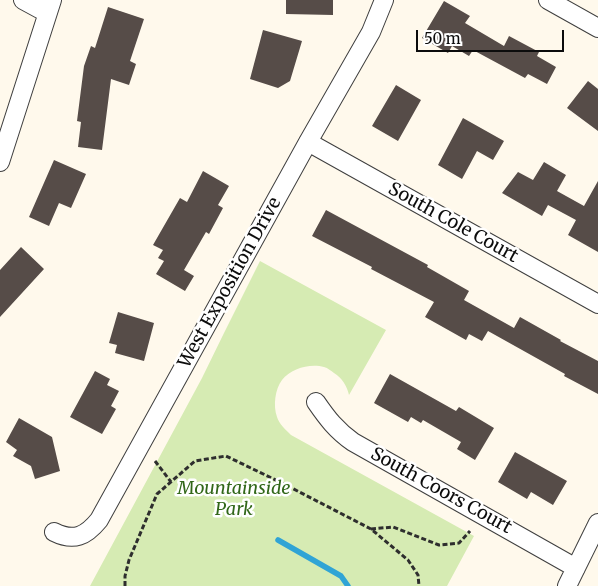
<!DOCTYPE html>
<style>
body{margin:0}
#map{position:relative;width:598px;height:586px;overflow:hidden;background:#fff9ec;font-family:Merriweather,serif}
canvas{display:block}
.scale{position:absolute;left:416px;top:30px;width:148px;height:22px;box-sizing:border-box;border:2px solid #0c0c0c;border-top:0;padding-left:6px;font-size:15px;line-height:18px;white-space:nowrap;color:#0c0c0c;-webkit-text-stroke:4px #fff;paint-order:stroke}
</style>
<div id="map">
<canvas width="598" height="586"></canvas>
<div class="scale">50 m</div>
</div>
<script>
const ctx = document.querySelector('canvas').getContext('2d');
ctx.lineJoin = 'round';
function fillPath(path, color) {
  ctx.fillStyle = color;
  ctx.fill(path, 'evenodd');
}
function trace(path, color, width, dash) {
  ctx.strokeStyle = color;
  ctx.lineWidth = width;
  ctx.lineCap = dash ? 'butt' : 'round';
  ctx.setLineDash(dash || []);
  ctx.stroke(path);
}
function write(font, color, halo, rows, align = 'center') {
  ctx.font = font + ' Merriweather,serif';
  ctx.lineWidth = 5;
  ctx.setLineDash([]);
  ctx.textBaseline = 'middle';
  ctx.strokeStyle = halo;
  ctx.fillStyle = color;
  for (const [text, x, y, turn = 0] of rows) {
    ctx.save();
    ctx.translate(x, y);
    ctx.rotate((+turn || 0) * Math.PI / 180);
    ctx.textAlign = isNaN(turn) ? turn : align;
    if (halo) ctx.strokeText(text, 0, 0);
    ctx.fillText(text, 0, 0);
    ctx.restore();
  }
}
const green = new Path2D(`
 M260,261L386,330L349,395C347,386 342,378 334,373C331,371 328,368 324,367C311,363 291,368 282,380C275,389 273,406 277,417C279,424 286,430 291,435L474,536L447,586H90L202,378L224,333Z`);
const stream = new Path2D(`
 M278,540L341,576L348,586`);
const building = new Path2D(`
 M286,0H333V15L286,14Z
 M444,1L470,16L465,23L504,46L509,36L539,52L537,56L556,67L547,84L528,74L525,78L473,50L469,56L452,46L448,53L422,38Z
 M108,7L144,19L130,61L136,64L129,85L111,79L102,150L78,147L81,122L77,121L84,66L91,46L95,48Z
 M263,30L302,41L290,81L278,88L250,79Z
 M588,81L598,89V131L567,108Z
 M396,85L421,100L398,141L372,126Z
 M463,118L504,141L493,160L477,151L462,179L438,165Z
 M54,160L86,174L71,208L59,203L49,226L29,217Z
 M544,162L566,175L557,191L584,206L598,181V252L568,235L576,220L548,205L542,216L502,193L518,172L533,180Z
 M203,171L229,186L218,205L223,208L209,234L206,232L184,270L194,276L185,291L156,274L164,261L158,258L163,250L153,245L180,198L187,202Z
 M326,210L428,265L427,267L469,291L464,300L514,328L520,317L561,340L560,341L598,361V394L564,376L565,374L488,331L482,341L469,334L466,340L425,317L434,302L371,269L372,267L312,236Z
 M21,247L44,269L0,317V270Z
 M118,312L154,323L144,361L115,353L117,345L109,343Z
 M95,371L110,379L107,385L119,391L111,406L116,409L102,434L70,417Z
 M390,374L456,411L459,407L494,428L475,460L457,449L461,442L423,420L421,423L411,417L408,422L374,403Z
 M19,418L52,437L60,471L35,479L31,466L13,456L17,450L6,442Z
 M515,452L567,481L553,505L531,492L527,499L498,482Z`);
const path = new Path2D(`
 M155,461L171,482
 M371,529L393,527L439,545L459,543L470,531
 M125,586V576L129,560L157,494L195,461L226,456L282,483L371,529L408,560L418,575L419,586`);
const street = new Path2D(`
 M23,0L47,13
 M548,0L598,28
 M308,142L598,304
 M0,162L52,0
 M316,402C327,418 336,430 353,442L576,568
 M54,532C74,542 86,536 99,520L308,142L371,32L384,0
 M567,586L598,523`);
const streetNames = [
 ["South Cole Court",453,223,29],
 ["West Exposition Drive",230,283,-61],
 ["South Coors Court",441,491,29]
];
const parkNames = [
 ["Mountainside",234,489],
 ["Park",234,510]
];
fillPath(green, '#d6ebb3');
trace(stream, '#30a4d5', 5.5);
fillPath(building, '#564c48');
trace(street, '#3f3f3f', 20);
trace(path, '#2e2e2e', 3, [5, 2.5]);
trace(street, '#fff', 18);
write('18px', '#0c0c0c', '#fff', streetNames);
write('italic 18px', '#316719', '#fff', parkNames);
</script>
